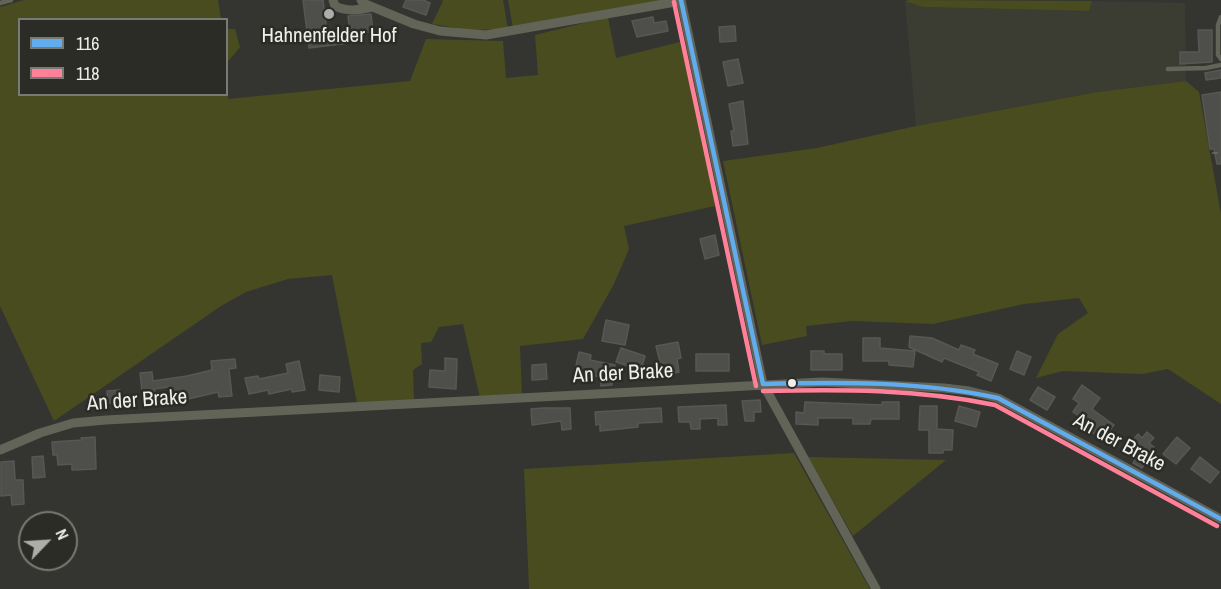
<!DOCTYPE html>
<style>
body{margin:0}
#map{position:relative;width:1221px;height:589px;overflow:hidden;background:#343531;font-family:"Archivo Narrow",sans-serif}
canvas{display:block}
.legend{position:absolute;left:18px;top:18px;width:210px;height:78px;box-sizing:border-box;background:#2b2c26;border:2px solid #797a75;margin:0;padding:8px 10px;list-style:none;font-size:18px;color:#eeefeb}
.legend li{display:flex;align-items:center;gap:12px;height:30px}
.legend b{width:30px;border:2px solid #797a75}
.north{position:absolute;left:18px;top:511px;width:60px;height:60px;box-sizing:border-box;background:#2b2c26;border:2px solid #797a75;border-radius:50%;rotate:65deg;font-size:16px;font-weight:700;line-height:24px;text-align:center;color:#eeefeb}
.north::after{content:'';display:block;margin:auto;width:21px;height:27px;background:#adaeaa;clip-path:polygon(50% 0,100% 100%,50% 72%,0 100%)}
</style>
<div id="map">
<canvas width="1221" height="589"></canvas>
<ul class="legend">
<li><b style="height:8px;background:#60acee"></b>116</li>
<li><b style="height:8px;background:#ff8098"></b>118</li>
</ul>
<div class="north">N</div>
</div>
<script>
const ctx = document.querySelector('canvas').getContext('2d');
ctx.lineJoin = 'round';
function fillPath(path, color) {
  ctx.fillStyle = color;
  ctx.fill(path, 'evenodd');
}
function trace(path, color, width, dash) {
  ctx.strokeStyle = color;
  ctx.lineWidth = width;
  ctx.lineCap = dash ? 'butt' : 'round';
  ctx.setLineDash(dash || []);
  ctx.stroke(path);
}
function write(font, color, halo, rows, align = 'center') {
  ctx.font = font + ' "Archivo Narrow",sans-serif';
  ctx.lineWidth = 5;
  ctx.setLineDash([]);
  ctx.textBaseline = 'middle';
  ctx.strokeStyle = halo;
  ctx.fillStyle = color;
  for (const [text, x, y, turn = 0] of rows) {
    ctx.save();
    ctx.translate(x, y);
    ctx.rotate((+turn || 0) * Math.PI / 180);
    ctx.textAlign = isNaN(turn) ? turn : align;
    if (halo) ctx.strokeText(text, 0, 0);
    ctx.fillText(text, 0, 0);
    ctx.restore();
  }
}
const built = new Path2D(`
 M905,1L924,7L1089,11L1092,1L1185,3L1186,81L1097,92L916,126Z`);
const green = new Path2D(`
 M24,0H218L221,19L20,20V94H226L227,66L228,99L410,81L426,39L503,41L506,78L538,75L535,35L608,17L616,58L684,41L709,164L715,206L624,226L629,249L614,284L583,339L520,346L522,395L480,398L463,324L439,327L431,342L421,343L422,364L413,370L414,400L357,403L332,275L288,279L246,292L221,306L54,421L0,306V7Z
 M441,0H503L508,29L470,30L432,24L443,1Z
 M508,0H666L513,28Z
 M909,0L1092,1L1089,11L923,7L905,1Z
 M227,29H235L240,47L227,63Z
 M1186,81L1199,92L1221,214V404L1168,369L1142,374L1063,371L1036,378L1058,334L1088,313L1079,298L1024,304L933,324L852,321L806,326L807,336L762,345L723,161L817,148L916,126L1097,92Z
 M794,453L870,589H529L524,469Z
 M808,457L946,460L853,536Z`);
const building = new Path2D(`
 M303,0H323L327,32L348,30L350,43L309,48Z
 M406,0H423L430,3L426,15L403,7Z
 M371,14L373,32L350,33L348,16Z
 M653,17L654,23L666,21L668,31L637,37L632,21Z
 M735,26L736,41L720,42L719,27Z
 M1198,30H1212V62L1180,64V52H1199Z
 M738,59L743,83L728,86L723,62Z
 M1221,70V78L1206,80L1205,73Z
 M1221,92V164H1217L1214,149H1210L1202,95Z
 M743,101L748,144L733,146L731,131H734L729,104Z
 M715,235L719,255L705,259L700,239Z
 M606,320L629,325L625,345L602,341Z
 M910,336L932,338L959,350L961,345L975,350L973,354L998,364L991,381L977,375L979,372L944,358L942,362L909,347Z
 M863,338H880V348L915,351L913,367L889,365V361H863Z
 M678,342L681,358L677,359L679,372L666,375L663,362H660L656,346Z
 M621,348L645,356L641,370L616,362Z
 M811,351H824V354H842V370H811Z
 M1017,351L1031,357L1024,375L1010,369Z
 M579,352L591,355L590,360L615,365L612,385L601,386L600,377L587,374L586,378L574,375Z
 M696,354H729V371H696Z
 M445,358L457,359L456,389L429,387L430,370L445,371Z
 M235,359L236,368L229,369L232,396L219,397L218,392L171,403L168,387L154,389L156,400L143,401L140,373L152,372L153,381L187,376L212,370L211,361Z
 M299,361L305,390L292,392V389L269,394L268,390L249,394L245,378L258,376L259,379L288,373L286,364Z
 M546,364L547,379L532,380V365Z
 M320,375L340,377L339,392L319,390Z
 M1082,385L1100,398L1092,409L1114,425L1110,430L1118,436L1111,446L1092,432L1095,427L1073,412L1079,403L1073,399Z
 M1038,387L1055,397L1047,410L1030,400Z
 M120,390V403H108L107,391Z
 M760,400L761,412H754V421H745L742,401Z
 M805,402L882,405V402H899V419H871L870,424H853V418H818V425L796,424V412L804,413Z
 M726,405L727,425H718V418L700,419V429H691L690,422H679L678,407Z
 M920,406H937V429L953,430L952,450H943V453H929V430H919Z
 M959,406L980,412L976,427L955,421Z
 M543,408H570L571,429L562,430L561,421L532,425L531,409Z
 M661,408L662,422L638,423V427L600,431V424L596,425L595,412Z
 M1147,432L1154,438L1149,443L1154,447L1142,468L1133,463L1137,455L1127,447L1138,434L1142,438Z
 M95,437L96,469L72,470V464L58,465L57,455H53L52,442L82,440L81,438Z
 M1177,437L1190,448L1176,464L1163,454Z
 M43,456L45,477L33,478L32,457Z
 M1200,457L1219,472L1210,483L1191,469Z
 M14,461L15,480H23L24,504L12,505L11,495L1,496V462Z`);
const path = new Path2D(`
 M1212,153H1221`);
const service = new Path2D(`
 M0,3L11,0
 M1221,17L1218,25V55L1221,59
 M1168,69L1206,68L1221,65`);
const minor = new Path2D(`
 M333,0L335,6C347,12 359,10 372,7
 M361,0L363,3L414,24L440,31L486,35L681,1
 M681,0L763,384L876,589
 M0,450L40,433L73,423L106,420L822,382L944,388L969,391L998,398L1221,519`);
const bus1 = new Path2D(`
 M681,0L763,384
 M763,384C842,382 920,381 998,398L1221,519`);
const bus2 = new Path2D(`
 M674,2L756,386
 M763,391C841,389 918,389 995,405L1217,526`);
const markers = [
 [329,14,6,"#adaeaa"],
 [792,383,5,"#eeefeb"]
];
const poiNames = [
 ["Hahnenfelder Hof",329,36]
];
const streetNames = [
 ["An der Brake",623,374,-3],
 ["An der Brake",137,401,-4],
 ["An der Brake",1119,443,28]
];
fillPath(built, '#3b3d32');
fillPath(green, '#494c1f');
fillPath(building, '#4e4e4b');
trace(building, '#575754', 1.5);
trace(path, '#6c6d65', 1.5, [6, 3]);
trace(service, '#626457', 4.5);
trace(minor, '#626457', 9);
trace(bus1, '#60acee', 4.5);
trace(bus2, '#ff8098', 4.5);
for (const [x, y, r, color] of markers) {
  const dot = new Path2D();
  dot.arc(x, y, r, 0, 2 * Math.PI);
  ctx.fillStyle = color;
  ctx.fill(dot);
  trace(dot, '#2b2c26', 2);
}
write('21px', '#eeefeb', '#2b2c26', poiNames);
write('21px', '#eeefeb', '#2b2c26', streetNames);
</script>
